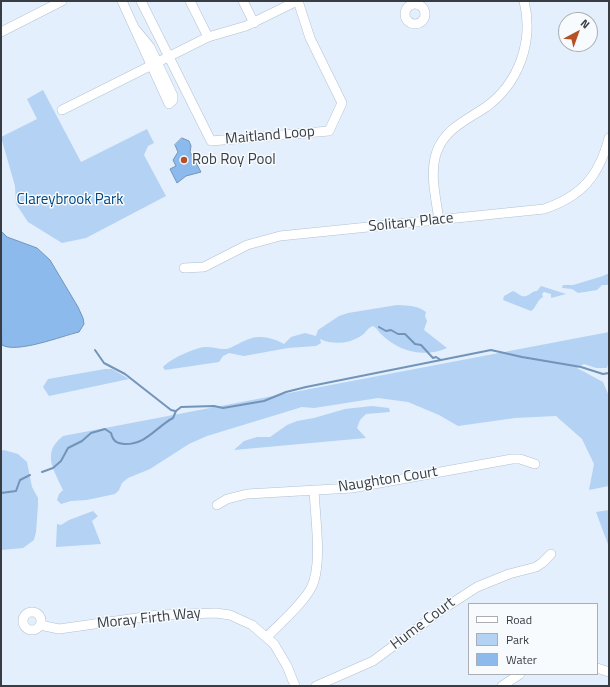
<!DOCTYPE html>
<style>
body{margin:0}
#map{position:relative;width:610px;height:687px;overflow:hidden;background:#e3effc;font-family:"Titillium Web",sans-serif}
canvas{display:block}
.frame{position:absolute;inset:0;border:2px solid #373d43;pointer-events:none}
.legend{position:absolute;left:468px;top:603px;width:130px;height:72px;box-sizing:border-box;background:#f8fbfe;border:1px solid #abafb3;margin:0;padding:5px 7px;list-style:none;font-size:12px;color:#373d43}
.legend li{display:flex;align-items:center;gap:8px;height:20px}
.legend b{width:20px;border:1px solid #abafb3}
.north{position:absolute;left:558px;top:12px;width:40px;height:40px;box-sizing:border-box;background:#f8fbfe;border:1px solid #abafb3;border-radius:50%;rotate:41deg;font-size:11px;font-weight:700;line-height:16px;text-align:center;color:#373d43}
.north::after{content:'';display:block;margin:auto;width:14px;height:18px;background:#b65025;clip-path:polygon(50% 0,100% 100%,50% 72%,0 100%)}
</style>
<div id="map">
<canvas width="610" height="687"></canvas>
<div class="frame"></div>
<ul class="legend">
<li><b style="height:5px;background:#fff"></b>Road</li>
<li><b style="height:11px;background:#b4d2f3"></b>Park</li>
<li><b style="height:11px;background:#8dbaec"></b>Water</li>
</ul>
<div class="north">N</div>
</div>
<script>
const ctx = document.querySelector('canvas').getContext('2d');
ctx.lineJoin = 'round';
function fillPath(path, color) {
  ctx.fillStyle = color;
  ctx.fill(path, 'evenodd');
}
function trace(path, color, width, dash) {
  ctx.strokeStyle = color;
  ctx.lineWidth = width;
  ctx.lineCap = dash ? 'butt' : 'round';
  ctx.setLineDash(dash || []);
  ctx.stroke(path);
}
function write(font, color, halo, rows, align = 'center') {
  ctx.font = font + ' "Titillium Web",sans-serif';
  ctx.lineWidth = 3;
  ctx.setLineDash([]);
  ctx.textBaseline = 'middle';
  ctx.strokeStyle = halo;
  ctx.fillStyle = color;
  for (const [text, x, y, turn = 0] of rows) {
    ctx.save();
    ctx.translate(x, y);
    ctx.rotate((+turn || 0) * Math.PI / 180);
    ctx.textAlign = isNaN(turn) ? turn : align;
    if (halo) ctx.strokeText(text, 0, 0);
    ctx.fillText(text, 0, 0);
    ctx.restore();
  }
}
const green = new Path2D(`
 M43,90L81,162L147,129L154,143L148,146L144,155L166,196L86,238L62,243L28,222L16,204L15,186L1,137L37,119L27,99Z
 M607,274H609V285H602L597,290L578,293L572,289L562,288L563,285H573L603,276Z
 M541,286L566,294L551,298V294L544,292L542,294L543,297C536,301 537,307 531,311L503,300L504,296L513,291C516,292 519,295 522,296C528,298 531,291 537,291Z
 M397,305C408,306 417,305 426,312L425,316L427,321L424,330L447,348C424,358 399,352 381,334C378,331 377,328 373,326C367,328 366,333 361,336C348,344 333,345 320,339L321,343L316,346L288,348L244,356L229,353L223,356L219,362L165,370L163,367C170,359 194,348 205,347C213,346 224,352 232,347C240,343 251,336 261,337C268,337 277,340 284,344L291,337L305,333L316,336L318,330L339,316L348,313Z
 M609,332V361L607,368H596L584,364L577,368L603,382L609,396V486L589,490L594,464L582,439L556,416L515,418L458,426L439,415L408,402L378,398L314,408L302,407L207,436L189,444L150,469L128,478L122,483L119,490L115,494L87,500L71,501L61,504L57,500L59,494L63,490C54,470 41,453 63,436Z
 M105,369H112L129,379L49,396L43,387L48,379Z
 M372,406L389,408L390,412L366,414L360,420L357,428L366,438L234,450L244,441L257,437H270L287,425L297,421L314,418L345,409Z
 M4,450L18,454L27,462L32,487L38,498V505L36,532L34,540L23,548L1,550V451Z
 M609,510V547L596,512Z
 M93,511L98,516L92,521L101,544L56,547L57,524L61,525L69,520Z`);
const water = new Path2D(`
 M182,138L189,141L191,146L190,152L201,172L186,176L177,183L170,169L176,166L173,160L178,152L175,145Z
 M1,231L7,237L37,248L50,260L78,307L83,318L84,324L79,332C62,336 16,354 2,345Z`);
const stream = new Path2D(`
 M379,327L386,331L391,330L398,334H405L415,344L421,345L433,358L436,357L441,360
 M95,350L104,363L125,374L171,410L175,411
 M42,472L53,468L61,461L68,448L82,441L91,433L105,429L111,433C113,441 116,443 124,444C146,445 156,427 173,418L176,411L181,407L214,406L223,408L264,401L286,392L306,387L491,350L522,357L581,367L603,374L609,373
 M1,493L16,491L20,480L30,475`);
const minor = new Path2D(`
 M122,1L169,104L173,100V96L150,47L136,30
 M141,1L211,141L329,131L342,103L310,38L298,1
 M190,1L208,37
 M243,1L254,23
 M405 14a10 10 0 1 1 20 0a10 10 0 1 1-20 0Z
 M1,32L62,1
 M62,110L208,37L246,26L297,1
 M439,220C436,198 429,173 437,151C446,128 467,120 486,107C519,83 534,41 524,1
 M184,268L204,267L247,245L280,236L544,209C582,196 599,176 609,138
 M217,505L227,499L247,494L352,488L512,459H520L535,464
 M23 621a9 9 0 1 1 18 0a9 9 0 1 1-18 0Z
 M40,625L59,629L158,615L216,613L230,615L252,625L274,644L287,666L295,686
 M267,637C280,623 302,605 311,588C323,566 315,516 314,490
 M597,668L609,672
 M316,686L373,661L446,607L477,587L509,574L536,567L542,563L551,554
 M502,686L520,674`);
const markers = [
 [184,160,4,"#b65025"]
];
const streetNames = [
 ["Maitland Loop",270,136,-5],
 ["Solitary Place",411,223,-6],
 ["Naughton Court",388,480,-9],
 ["Moray Firth Way",149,619,-6],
 ["Hume Court",423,624,-37]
];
const poiNames = [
 ["Rob Roy Pool",192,160]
];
const parkNames = [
 ["Clareybrook Park",70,200]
];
fillPath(green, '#b4d2f3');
fillPath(water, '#8dbaec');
trace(water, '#7394b9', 1);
trace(stream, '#7394b9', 2);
trace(minor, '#b2c0d0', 10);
trace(minor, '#fff', 9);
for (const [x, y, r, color] of markers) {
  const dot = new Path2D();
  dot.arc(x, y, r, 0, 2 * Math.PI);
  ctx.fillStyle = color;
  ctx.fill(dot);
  trace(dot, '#f8fbfe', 1.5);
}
write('15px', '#373d43', '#f8fbfe', streetNames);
write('15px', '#373d43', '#f8fbfe', poiNames, 'left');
write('15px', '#004782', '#f8fbfe', parkNames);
</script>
